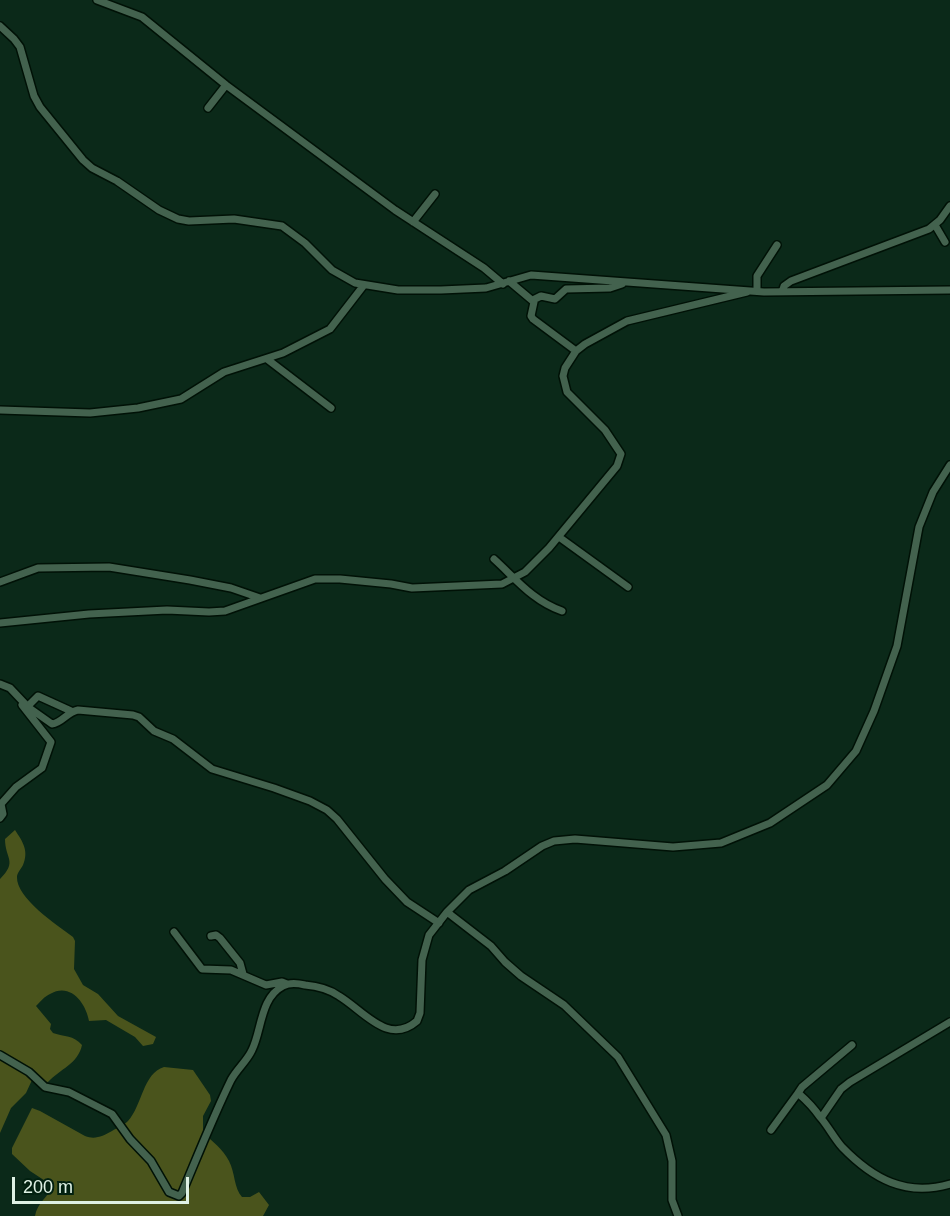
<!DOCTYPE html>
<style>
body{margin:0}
#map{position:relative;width:950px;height:1216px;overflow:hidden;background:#0b2919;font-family:Helvetica,sans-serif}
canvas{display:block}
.scale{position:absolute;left:12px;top:1177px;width:177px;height:27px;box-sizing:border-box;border:3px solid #dff1e5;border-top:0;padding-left:8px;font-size:18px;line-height:21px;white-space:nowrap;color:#dff1e5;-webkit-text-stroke:4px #022010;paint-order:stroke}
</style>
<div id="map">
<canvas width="950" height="1216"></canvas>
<div class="scale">200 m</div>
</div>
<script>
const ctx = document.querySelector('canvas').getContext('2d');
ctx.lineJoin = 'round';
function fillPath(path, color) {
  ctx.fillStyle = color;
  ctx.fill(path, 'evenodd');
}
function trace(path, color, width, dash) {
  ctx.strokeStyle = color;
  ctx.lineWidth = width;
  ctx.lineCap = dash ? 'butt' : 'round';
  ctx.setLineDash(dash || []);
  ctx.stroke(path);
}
const forest = new Path2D(`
 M15,830C23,842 29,851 23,865C21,869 17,873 17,877C16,898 57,925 73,937L75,941L74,969L83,985L98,994L118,1016L156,1037L153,1044L143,1046L135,1037L106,1020L89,1021C86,1004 71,982 50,994C45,996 40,1002 36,1006L51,1024L50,1029L53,1033C65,1037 73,1035 82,1045C78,1064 60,1069 48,1082L32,1080L26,1093L11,1108L0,1133V879C18,861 5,859 5,839Z
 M164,1067L193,1070L210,1095L211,1101L203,1116V1133C212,1141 223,1149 229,1161C235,1172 234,1189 242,1197H250L259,1192L269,1205L263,1216H35C37,1203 48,1197 53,1186L30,1171L12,1154V1148L32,1108L40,1111L85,1136C95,1140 103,1136 112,1131C117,1128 124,1125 128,1121C142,1106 143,1073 164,1067Z`);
const minor = new Path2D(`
 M97,0L142,17L226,85L395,210L484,268L503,284
 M0,26L14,39L20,47L34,96L40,107L83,160L92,168L117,181L159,210L178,219L189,221L234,219L282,226L305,243L332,270L355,283L398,290H441L486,288L531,275L764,292L950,290
 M208,108L226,85
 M413,222L435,194
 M935,225L945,242
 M509,281L534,302L531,316L533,319L576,351
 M757,291V276L777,245
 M782,292L784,286L791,281L929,229L940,220L950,206
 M533,300L541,296L555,299L566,289L610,288L622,284
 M267,359L331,408
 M0,410L90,413L138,408L181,399L224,372L283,353L330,329L364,285
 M559,537L628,587
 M494,559C516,579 533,601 562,611
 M0,582L38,568L109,567L190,580L231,588L260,598
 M0,623L89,614L167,610L209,612L225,611L315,579H340L391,584L412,588L502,584L525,572L549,548L617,466L621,454L605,430L567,392L563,376L565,368L576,351L585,344L627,321L747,292
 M0,684L10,688L28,707L52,724C62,723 67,712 78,710L133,715L139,717L154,731L173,739L212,769L274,788L310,801L327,810L337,819L385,879L407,902L439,923
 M28,706L38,696L71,711
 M0,818L3,814L1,804L16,787L42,768L51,742L22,705
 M447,912L491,946L505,962L521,976L564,1005L618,1057L666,1135L672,1161V1200L678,1216
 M174,932L202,969L231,970L266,985L282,982L287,984
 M211,936L216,935L220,938L240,963L243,974
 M852,1045L802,1087L798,1093C806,1100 814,1108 820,1117C828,1126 834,1138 842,1147C873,1179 906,1197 950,1184
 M0,1055L29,1072L45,1087L69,1092L112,1114L130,1139L151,1161L169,1192L179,1196L182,1193C198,1155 213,1117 231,1080C237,1069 247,1061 252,1050C262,1030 260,998 283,986C290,982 297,983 305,985C317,986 329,989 339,996C364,1011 388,1046 417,1021L420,1013L422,960L429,935L447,912L469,890L505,871L542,846L554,841L575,839L673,847L721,843L770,823L827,785L856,751L874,711L897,646L919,527L933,492L950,465
 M821,1118L841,1089L850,1082L950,1022
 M771,1130L798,1093`);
fillPath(forest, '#4a541c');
trace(minor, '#001106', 10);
trace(minor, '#43624e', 7);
</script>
